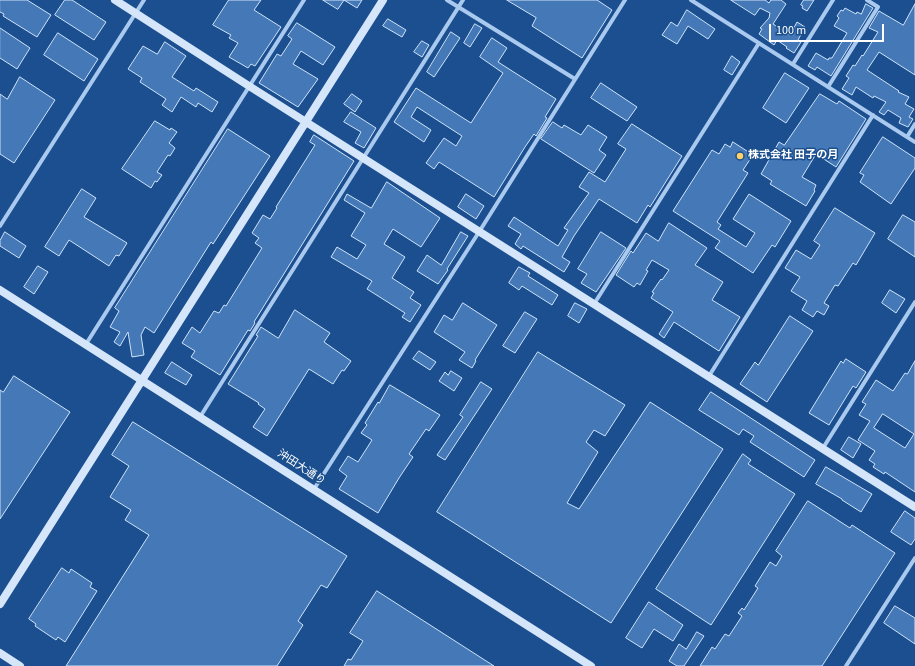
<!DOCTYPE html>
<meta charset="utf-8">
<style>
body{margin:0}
#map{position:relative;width:915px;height:666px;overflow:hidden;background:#1b4f8f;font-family:"Source Sans 3",sans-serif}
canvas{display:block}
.scale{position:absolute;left:769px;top:24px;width:115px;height:18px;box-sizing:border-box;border:2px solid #fff;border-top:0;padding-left:5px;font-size:12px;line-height:14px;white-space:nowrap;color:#fff;-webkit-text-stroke:3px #1b4f8f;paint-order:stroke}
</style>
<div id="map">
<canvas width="915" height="666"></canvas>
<div class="scale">100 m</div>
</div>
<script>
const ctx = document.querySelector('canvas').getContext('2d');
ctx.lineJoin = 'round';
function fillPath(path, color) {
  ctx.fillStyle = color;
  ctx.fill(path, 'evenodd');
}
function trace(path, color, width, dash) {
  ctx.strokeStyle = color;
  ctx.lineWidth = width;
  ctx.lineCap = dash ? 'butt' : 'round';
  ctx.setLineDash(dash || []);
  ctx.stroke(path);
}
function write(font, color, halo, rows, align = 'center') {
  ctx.font = font + ' "Source Sans 3","Noto Sans JP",sans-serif';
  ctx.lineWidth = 3;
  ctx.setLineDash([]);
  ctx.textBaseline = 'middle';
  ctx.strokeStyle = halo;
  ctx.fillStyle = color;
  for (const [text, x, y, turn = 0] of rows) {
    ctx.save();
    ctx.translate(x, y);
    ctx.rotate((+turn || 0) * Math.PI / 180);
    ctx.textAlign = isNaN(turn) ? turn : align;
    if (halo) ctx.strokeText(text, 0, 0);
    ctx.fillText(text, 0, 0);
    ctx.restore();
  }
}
const building = new Path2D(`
 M0,0H27L51,15L37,37L3,16L4,14L0,12Z
 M65,0H72L106,22L94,40L55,15Z
 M229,0H261L254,10L281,27L255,66L251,64L248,68L229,57L238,43L229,38L231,35L213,25Z
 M323,0H362L357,8L344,0L338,9Z
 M507,0H597L612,10L582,58L532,26L536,18Z
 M731,0H765L769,3L771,0H781L786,4L773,24L790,35L797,22L805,27L798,40L801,42L794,53L786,48L787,47L777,40L774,45L759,34L762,29L760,28L769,18L770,13L760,8L755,15Z
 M804,0H814L807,11L802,8L803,6L801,5Z
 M866,4L873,8L831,76L817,67L815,70L808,66L816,53L828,60L829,58H832L847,33L834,26L839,18L837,16L841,10L843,11L845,8L856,14L857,12L861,14Z
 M915,4V75L879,52L867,70L899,91L898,92L909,97L905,104L914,109L909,117L913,119L908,127L899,123L901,118L888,110L884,115L879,112L886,102L874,96L873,98L856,87L852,95L842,89L849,78L846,76L853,65L855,66L862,55L863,56L878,32L869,28L879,11L903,25Z
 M687,10L715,29L708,39L688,26L677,44L662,35L671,22L677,26Z
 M388,19L406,30L402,37L383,26Z
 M297,23L335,47L323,65L301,51L293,64L318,79L298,107L259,83L277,54L281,56L292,39L288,36Z
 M475,24L482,28L470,47L464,43Z
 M0,28L30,48L17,69L0,58Z
 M451,32L460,38L434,77L427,72Z
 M58,33L98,59L84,81L44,55Z
 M492,38L507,48L498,62L556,99L545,117L547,118L536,136L534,134L525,147L494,197L439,162L434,169L426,163L444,138L456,146L462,136L417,107L411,117L431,130L424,142L394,122L416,88L471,123L503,73L480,57Z
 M422,41L429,45L422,57L414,52Z
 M165,42L186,56L172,77L194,91L196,88L218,102L212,112L198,103L196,107L181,97L172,112L162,105L166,99L140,82L142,78L128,69L143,46L157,54Z
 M732,56L740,62L732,75L724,70Z
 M785,73L809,88L786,123L763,108Z
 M20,77L55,100L14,163L0,154V94L7,99Z
 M601,83L637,107L627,121L591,98Z
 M352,94L362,101L355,112L344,104Z
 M820,94L837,104L839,101L866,119L836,167L816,154L802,177L816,185L814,190L815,191L806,206L770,184L772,181L761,174L779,142L784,145Z
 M351,112L376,128L364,148L355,143L361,132L344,122Z
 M155,121L170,130L171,128L177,132L169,143L175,148L170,156L168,155L157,172L162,175L157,182L155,181L151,188L122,169Z
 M553,122L562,128L564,125L581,135L588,125L607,137L599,150L606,155L594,173L541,139Z
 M632,124L682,156L650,207L648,205L637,223L599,199L574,236L562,257L570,262L564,272L523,246L521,249L515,244L521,234L508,226L514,217L558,246L568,230L564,228L589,193L579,187L589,172L605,182L626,149L618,144Z
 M228,129L270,156L213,244L211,242L154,333L145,327L141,335L144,355L132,357L128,332L120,346L114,342L120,332L110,327L119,311L115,308Z
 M314,135L354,161L254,322L255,323L250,331L248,330L220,375L191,357L195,351L182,343L192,327L200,333L214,311L219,313L224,305L226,306L262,248L255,243L259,238L252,233L263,215L270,219L277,208L276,207L315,145L310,142Z
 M883,137L915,158V168L891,204L860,182L864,175L860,173Z
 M733,142L753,155L743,170L748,173L717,222L721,225L718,229L746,247L755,233L733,219L749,194L791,221L775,247L772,245L753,273L715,248L720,241L673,211L712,150L719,154L725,144L730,147Z
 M387,182L440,218L421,247L393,229L384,244L405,257L392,278L414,292L410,298L421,305L410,322L402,317L405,313L367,289L372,281L331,257L337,247L357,259L366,245L351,236L365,213L344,200L347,194L371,208Z
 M82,189L96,198L84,217L127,243L119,256L116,255L109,266L69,240L59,256L45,247Z
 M466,194L484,206L476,219L458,207Z
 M835,208L875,233L856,265L853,263L838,286L835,285L824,303L829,306L824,315L817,311L813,317L802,310L807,301L791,291L800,277L785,268L796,250L811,259L820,245L814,241Z
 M903,215L915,222V257L888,239Z
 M669,223L707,248L695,265L723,282L712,300L740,317L719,351L674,322L664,338L659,334L673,312L651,298L654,293L652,292L661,279L662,280L669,270L652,260L646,270L648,271L640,285L637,283L634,287L616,275L631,251L633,253L646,233L658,241Z
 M5,232L26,246L19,258L0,246V241Z
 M461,232L468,236L447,269L448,270L438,284L417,271L427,255L441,265Z
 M601,232L626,248L596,292L581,283L587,274L578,269Z
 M38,266L48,272L34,294L24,287Z
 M519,267L530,273L528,276L558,295L552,305L522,286L519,290L509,283Z
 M890,290L905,299L896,313L882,303Z
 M463,303L497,325L475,360L476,361L472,368L459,360L465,352L434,332L444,315L452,320Z
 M575,303L587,309L579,323L568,316Z
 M295,310L330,333L324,342L351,361L344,371L342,370L333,384L309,369L267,436L253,427L265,409L258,404L259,403L228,384L258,336L256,335L261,327L278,338Z
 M525,312L537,319L515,353L503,346Z
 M790,316L813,331L767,402L740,384L755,362L758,365Z
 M419,351L436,362L430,370L413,359Z
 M538,352L625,405L605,436L594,430L586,442L598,452L567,503L579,509L650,402L723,449L611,623L437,512Z
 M846,359L866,372L856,388L853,386L829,425L809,413L841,361L843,363Z
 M915,361V492L885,472L884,474L873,467L875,464L869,460L875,451L858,440L870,421L859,415L866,404L862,402L876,380L893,391L905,373L907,374ZM883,414L914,434L905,448L874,428Z
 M172,362L192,375L186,385L165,373Z
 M451,371L462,378L454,391L439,381L445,372L448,375Z
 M14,376L70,412L0,519V390L3,392Z
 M481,382L492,389L445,460L437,455L463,417L460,415Z
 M390,385L440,415L429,431L426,429L409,454L413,457L399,478L378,513L339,489L347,476L339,470L348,456L358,462L372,440L361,433L367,425L365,423L378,402L379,403Z
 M711,392L815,460L804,477L750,442L754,436L743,429L739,435L699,410Z
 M133,422L347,556L327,588L321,585L298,621L303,625L277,666H66L149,535L125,520L131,510L110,497L129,466L112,455Z
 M849,437L861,444L853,458L841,450Z
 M743,454L751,460L748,464L795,494L711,625L656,589Z
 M826,467L872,494L861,512L842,500V499L816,484Z
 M808,501L850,528L852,525L895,553L822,666H700L712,647L715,649L725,634L729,636L742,616L738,613L742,608L744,610L758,588L755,586L770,562L776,566L782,556L776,551Z
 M905,511L915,518V539L911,545L891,532Z
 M62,568L69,573L71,569L92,583L90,587L97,591L65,642L58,637L56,640L35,626L36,624L29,619Z
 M377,591L494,666H344L348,659L351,660L363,641L350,633Z
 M649,602L683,625L673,641L654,629L642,648L626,638Z
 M895,606L915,618V644L884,623Z
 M697,632L704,636L684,666H677L669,661L679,644L686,649Z`);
const street = new Path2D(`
 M447,0L575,79
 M691,0L915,142
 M793,64L833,0
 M828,87L878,7L867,0
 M907,137L915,124
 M0,226L144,0
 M594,304L759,43
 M86,344L304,0
 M709,376L873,115
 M200,417L463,0
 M823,448L915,302
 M314,489L479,232L625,0
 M846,666L915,558`);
const secondary = new Path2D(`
 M115,0L249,86L915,507
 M0,290L591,666
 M0,604L383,0
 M0,653L20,666`);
const markers = [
 [740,156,4,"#ffd166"]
];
const poiNames = [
 ["株式会社 田子の月",748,156]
];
const streetNames = [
 ["沖田大通り",301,468,33]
];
fillPath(building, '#4478b7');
trace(building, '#cfe3fa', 1);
trace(street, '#a9c9ee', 4);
trace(secondary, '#d6e6fa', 8);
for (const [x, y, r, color] of markers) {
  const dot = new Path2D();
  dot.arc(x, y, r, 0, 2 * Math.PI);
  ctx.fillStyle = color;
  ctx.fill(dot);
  trace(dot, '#1b4f8f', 1.5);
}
write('bold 11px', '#fff', '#1b4f8f', poiNames, 'left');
write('11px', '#fff', '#1b4f8f', streetNames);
</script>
